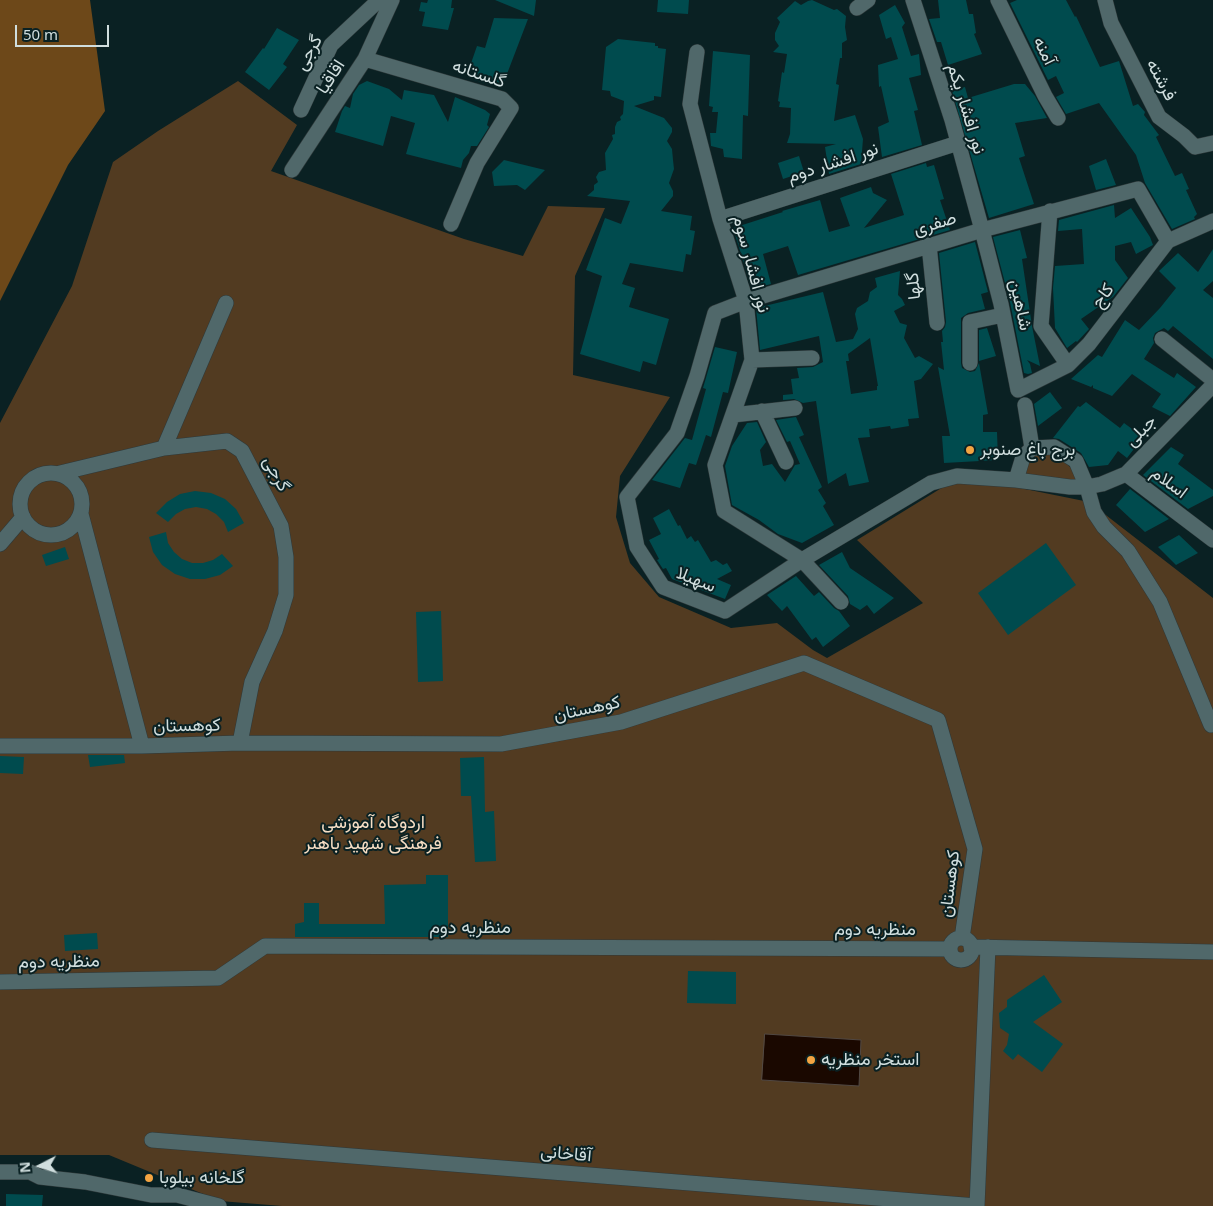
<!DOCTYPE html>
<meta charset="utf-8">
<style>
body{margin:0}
#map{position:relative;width:1213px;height:1206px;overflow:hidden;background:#0a2123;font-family:"Noto Sans",sans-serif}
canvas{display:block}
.north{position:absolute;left:15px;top:1141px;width:50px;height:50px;-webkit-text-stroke:4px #0a2123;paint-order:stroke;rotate:265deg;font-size:14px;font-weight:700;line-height:20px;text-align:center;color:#d0dede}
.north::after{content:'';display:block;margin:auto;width:18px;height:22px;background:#d0dede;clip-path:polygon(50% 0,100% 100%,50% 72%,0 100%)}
.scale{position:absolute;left:15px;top:25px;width:94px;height:22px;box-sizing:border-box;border:2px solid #d0dede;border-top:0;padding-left:6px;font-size:15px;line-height:18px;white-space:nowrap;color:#d0dede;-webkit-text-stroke:4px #0a2123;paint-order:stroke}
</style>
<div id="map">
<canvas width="1213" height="1206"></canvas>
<div class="north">N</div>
<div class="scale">50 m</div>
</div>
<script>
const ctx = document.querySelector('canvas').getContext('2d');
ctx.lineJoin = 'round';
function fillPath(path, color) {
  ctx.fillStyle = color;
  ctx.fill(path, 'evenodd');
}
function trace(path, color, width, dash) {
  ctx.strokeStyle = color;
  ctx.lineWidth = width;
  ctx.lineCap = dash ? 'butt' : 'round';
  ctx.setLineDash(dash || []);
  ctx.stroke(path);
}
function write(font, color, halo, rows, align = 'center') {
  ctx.font = font + ' "Noto Sans",Vazirmatn,sans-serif';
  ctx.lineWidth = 4;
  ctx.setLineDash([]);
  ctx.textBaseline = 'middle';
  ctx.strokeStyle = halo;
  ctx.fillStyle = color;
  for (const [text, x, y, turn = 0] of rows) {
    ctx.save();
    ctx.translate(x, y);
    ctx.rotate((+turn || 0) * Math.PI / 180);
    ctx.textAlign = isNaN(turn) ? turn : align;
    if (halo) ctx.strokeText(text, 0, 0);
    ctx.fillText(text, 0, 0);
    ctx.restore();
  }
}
const green = new Path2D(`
 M238,81L297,125L271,171L464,239L523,256L548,206L605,208L575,276L573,375L670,397L620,476L616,517L630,563L659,597L731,628L777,623L813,650L827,658L923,603L857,540L961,476L1089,502L1213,598V1206H282L220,1201L109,1155H0V423L72,286L113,162L158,131Z
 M1043,452L1062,458L1079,477L1072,482L1022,474L1029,457Z`);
const forest = new Path2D(`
 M0,0H90L105,111L68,165L0,301Z`);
const water = new Path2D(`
 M765,1034L861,1040L859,1086L762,1080Z`);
const building = new Path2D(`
 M428,0H452L451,8H454L448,30L422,26L425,12L419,11L421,2L427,3Z
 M495,0H536L534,16Z
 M658,0H689L688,14L657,12Z
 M812,0L834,10L837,9L846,16L845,27L847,40L842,43V58H840L836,84L839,85L834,121L855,115L863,139L861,164L829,174L825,147L836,144L787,143L790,134L791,108L779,107L780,102L778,101L782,72L784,73L787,54L773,52L779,46L775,40V33L780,22L777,18L795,1L801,5L808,1Z
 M938,0H966L969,14H973L976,33L974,34L982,54L948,65L941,42H937L929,19L940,18Z
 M1017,0H1066L1075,17L1076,16L1100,67L1119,61L1133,106L1138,104L1145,112L1144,115L1159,135L1156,137L1175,176L1182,173L1189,189L1186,190L1197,214L1194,217L1195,219L1172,229L1145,183L1136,155L1099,103L1066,114L1056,97L1064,93L1056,76L1048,80L1010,3Z
 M895,5L905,23L902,27L911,56L919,54L921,75L909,78L918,110L914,111L922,145L882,157L878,127L889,122L881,86L879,87L878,65L898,59L891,37L886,39L879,15Z
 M494,18L528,19L502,87L474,80L476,71L469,69L477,46L485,48Z
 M277,28L299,40L283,64L287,67L269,90L245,72L263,48L264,49Z
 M618,39L655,43V46H658V48L666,49L661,97L654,96V100L634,106L664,118L672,128V132L667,141L672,149L673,160L674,169L669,183L673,191V196L661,211L692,216L690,230L695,231L691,255L686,254L683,272L630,263L622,284L635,288L629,307L669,319L656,365L643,361L640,372L580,354L602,276L586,270L605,218L621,224L630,201L587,196L594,190V185L598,182L596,177L599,172L606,170L605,153L613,139L612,135L615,134V127L617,122L621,120L620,117L623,114L624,101L611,96L610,91L602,90L606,47Z
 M713,51L750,55L748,116L743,115L742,159L724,157L723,149L711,146L710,133H716L718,112H712L713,107L709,106Z
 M367,81L389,89L402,100L404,90L434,95L448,122L455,97L485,110L490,114L487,125L489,127L477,146H471L469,153L463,160L461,168L406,154L415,123L391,116L383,146L335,132L342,111L345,106L350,108L353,94L359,85Z
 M1014,84H1025L1035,96L1047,118L1015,123L1025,156L1019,158L1034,204L989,218L952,91L965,87L968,98Z
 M799,156L804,172L783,179L778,163Z
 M1106,159L1116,185L1096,190L1089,166Z
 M504,160L545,170L525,190L517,185L494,186L492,172Z
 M926,163L927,167L934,165L944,199L940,200L950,230L798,275L788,246L763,254L771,284L752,289L733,228L783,212L782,211L820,200L829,232L850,226L840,198L871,187L873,193L887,200L864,228L904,215L891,174Z
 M1114,205L1115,218L1131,208L1150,237L1153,245L1136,254L1131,242L1115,246V260L1128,278L1113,297L1081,319L1089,329L1077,342L1076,341L1067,348L1055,328L1053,288L1055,266L1084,264L1082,229L1058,231L1059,220Z
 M1020,230L1027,258L1022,259L1032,326L1040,366L1027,360L1030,364L1032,373L1028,374L1024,373L1010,302L993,237Z
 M975,242L988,292L981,294L985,309L968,313L961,318V363L962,368L970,372L975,371L979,363L988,414L983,415V432H997L998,460L944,463L942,436H950L938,367L944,370L941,342H943L942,331L945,327L946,322L939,253Z
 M1213,249V281L1203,290L1213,298V359L1173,326L1168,331L1164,328L1155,333L1153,338L1154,343L1144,359L1174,378L1177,373L1196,387L1170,416L1152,407L1161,394L1132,374L1112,396L1093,388V385L1091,387L1071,379L1098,355L1102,357L1125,320L1139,330L1160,308L1176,288L1159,271L1178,253L1198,272Z
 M900,271L898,295L902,299L905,305L894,311L900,323L907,325L904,338L915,358L919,356L933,364L921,379L914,381L919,418L908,419L909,426L891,429L890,426L869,429L870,437L858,438L869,482L849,486L846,473L828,484L816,401L803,403L794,399L783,400V395L793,394L791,379L799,378L797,368L813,367L823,362L819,336L760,350L756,308L823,292L836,342L853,339L858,329L855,314L857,308L868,301L870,292L877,287L875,278ZM870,338L878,386H877V390L851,394L846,361H849L848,354Z
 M987,328L996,356L979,361V330Z
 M715,347L737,352L728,393L723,392L711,437L706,435L696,465L689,463L680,488L652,480L685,438L692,440L706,389L703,388Z
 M1050,392L1062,408L1038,426L1034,404Z
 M1086,402L1120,428L1124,423L1143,437L1127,458L1118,451L1108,465L1089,467L1081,453L1059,439L1053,438L1078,406L1080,407Z
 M796,417L804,435L799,437L822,487L818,490L826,503L823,506L834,525L802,543L778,534L759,520L732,505L725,466L732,446L747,423L757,422L766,442L760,450L763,466L772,464L785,482L795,465L800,464L790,441L787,442L776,420Z
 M1171,447L1184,455L1178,464L1213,490V496L1188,509L1143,475Z
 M1130,489L1169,519L1145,532L1116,505Z
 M195,491L211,493L225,499L236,509L244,523L228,532L224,522L216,514L207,509L196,507L185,509L176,514L168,522L156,513L167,502L180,494Z
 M669,509L678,526L680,525L687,539L691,536L695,542L698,540L711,562L716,560L723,565L727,563L732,571L717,579L731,585L725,599L672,579L666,568L663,569L657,560L659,559L649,540L661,534L653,518Z
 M166,532L168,543L174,552L182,559L192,563H203L213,560L222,554L233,566L220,575L205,579H190L175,574L162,565L153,552L149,537Z
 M1179,535L1198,553L1176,565L1158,547Z
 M1046,543L1076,585L1008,635L978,593Z
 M65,547L69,559L46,566L42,555Z
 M842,552L850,568L894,598L874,614L867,605L860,610L850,604L848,596L819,565Z
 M796,576L814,596L819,592L834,608L839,611L850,626L823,647L816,637L812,640L787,606L782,611L767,595Z
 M441,611L443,681L418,682L416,612Z
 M88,755H124L125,763L90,767Z
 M0,756L24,757L23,774L0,773Z
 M484,757L485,812L494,811L496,861L475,862L471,796H461L460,758Z
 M426,875H448V937H295V924L304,922V903H319V924H385L384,885L426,884Z
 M97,933L98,949L65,951L64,935Z
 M688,971L736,972V1004L687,1003Z
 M1044,975L1062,1002L1033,1022L1063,1044L1042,1072L1018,1054L1013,1060L1003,1051L1007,1045L1009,1034L1000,1028L999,1013L1007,1007V1000Z
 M6,1194L43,1195L42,1206H6Z`);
const minor = new Path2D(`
 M913,0L952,120L982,230L1001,304L1018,390L1068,365L1089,344L1168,241L1213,221
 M998,0L1045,96L1058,118
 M1105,0L1111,23L1159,117L1184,136L1195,147L1213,143
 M857,8L868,0
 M697,52L690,104L720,219L746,301L752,360L715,465L724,511L802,560L841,602
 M365,59L502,99L511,108L477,163L451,224
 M301,110L331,45L379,0
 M292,170L365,59L392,0
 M1050,211L1041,326L1068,365
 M720,219L958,143
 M929,245L937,323
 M226,303L164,448L227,441L242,451L281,526L286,557V595L275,631L252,682L240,743
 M1162,339L1213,380
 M752,360L812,358
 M970,363V322L1003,315
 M1025,405L1032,448
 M762,411L786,462
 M733,415L795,408
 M20 504a31 31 0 1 1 62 0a31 31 0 1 1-62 0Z
 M60,473L164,448
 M1126,474L1213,540
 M1016,480L1023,457L1032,448L1054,447L1076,461L1087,487H1070L1016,480L957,476L931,483L802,560L725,611L663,587L637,547L627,497L677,433L697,376L715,313L746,301L982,230L1138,189L1168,241
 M81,514L142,746
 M0,544L23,517
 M1211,725L1160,602L1128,551L1104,527L1094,512L1087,487L1102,484L1126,474L1213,385
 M0,746H142L240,743L501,744L621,722L804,663L938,720L975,849L962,938
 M950 949a11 11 0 1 1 22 0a11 11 0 1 1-22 0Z
 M971,947L1213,952
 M0,982L218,978L265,946L950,949
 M152,1140L977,1206
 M0,1172H30L40,1177L85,1182L151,1195H177L219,1206
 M977,1206L988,947`);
const markers = [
 [970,450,5,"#f3a442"],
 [811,1060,5,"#f3a442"],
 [149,1178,5,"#f3a442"]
];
const streetNames = [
 ["آمنه",1044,51,64],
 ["گرجی",309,53,-61],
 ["گلستانه",479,74,19],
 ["اقاقیا",331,77,-57],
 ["فرشته",1161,80,62],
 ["نور افشار یکم",966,109,73],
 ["نور افشار دوم",833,163,-18],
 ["صفری",935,224,-17],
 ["نور افشار سوم",751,264,75],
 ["گلها",914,286,-96],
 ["کاج",1103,296,-53],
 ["شاهین",1020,305,78],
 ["جبلی",1141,431,-46],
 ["گرجی",276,474,62],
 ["اسلام",1169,483,37],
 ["سهیلا",696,580,22],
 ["کوهستان",587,709,-12],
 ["کوهستان",187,726,-1],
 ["کوهستان",950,884,-83],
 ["منظریه دوم",470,928],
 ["منظریه دوم",875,930],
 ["منظریه دوم",59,962,-1],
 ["آقاخانی",566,1154,5]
];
const poiNames = [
 ["برج باغ صنوبر",980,450],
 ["استخر منظریه",821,1060],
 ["گلخانه بیلوبا",159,1178]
];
const parkNames = [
 ["اردوگاه آموزشی",373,823],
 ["فرهنگی شهید باهنر",373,844]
];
fillPath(green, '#523b21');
fillPath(forest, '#6d4819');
fillPath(water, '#1a0800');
trace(water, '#514843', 1);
fillPath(building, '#004b4e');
trace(minor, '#2e393a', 16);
trace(minor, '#50686a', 15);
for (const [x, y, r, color] of markers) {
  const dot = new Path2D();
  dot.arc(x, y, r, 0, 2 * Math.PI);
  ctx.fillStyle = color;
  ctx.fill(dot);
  trace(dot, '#0a2123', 2);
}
write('18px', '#d0dede', '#0a2123', streetNames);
write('18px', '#d0dede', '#0a2123', poiNames, 'left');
write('18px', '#f7dec4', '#0a2123', parkNames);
</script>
